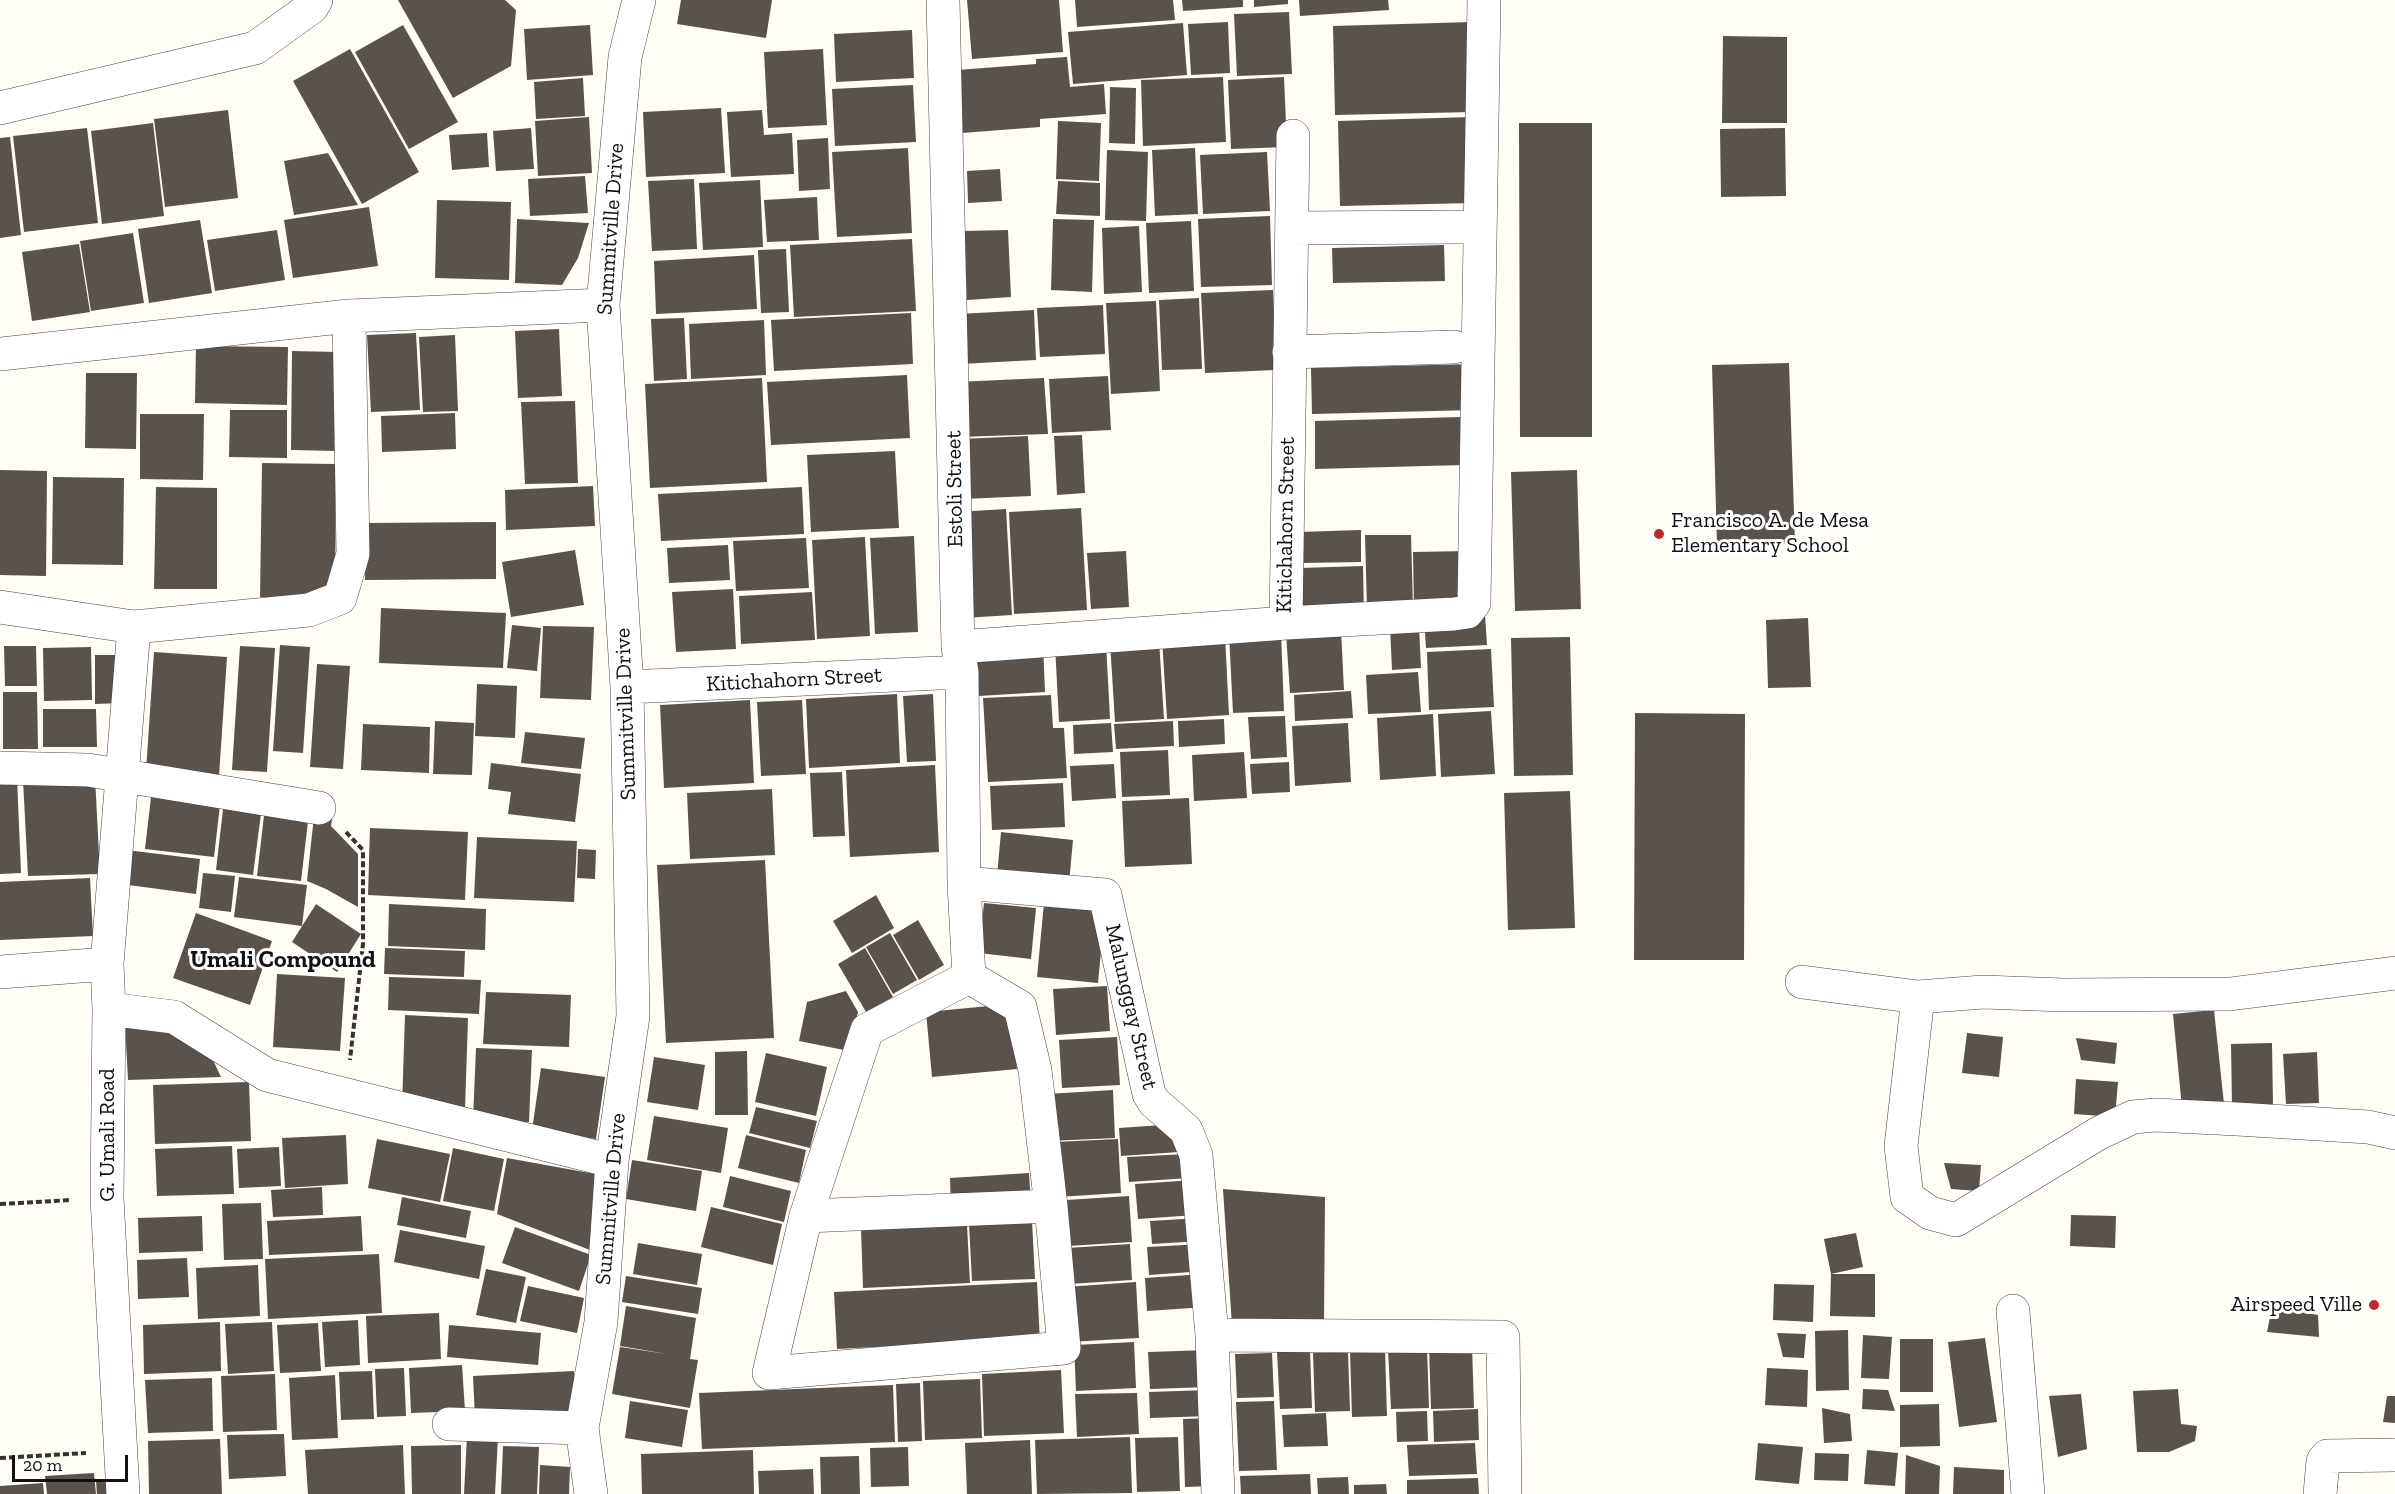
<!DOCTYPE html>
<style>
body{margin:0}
#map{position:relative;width:2395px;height:1494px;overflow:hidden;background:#fffdf5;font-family:"Zilla Slab",serif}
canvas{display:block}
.scale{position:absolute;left:12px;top:1455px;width:116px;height:27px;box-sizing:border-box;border:3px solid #111;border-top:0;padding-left:8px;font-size:18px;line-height:21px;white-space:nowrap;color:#111;-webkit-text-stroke:4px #fff;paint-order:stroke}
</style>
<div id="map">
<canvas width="2395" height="1494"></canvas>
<div class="scale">20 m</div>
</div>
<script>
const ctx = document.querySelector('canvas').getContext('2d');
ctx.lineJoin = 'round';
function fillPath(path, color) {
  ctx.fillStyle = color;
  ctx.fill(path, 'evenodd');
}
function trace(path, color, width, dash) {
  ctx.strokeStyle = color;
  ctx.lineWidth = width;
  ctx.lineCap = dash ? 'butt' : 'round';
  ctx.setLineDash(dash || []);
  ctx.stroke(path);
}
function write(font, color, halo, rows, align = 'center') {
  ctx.font = font + ' "Zilla Slab",serif';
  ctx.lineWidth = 6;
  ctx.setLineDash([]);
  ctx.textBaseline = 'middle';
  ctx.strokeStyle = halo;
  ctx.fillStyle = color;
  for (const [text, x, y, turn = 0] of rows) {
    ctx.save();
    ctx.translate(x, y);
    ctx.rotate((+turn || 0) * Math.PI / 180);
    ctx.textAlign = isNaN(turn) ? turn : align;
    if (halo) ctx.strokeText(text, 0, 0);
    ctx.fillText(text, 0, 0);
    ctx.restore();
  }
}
const building = new Path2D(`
 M398,0H505L516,10L511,66L453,98Z
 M681,0H772L766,38L677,24Z
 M967,0H1059L1063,52L972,59Z
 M1075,0H1173L1175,20L1077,27Z
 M1182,0H1243V7L1183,11Z
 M1254,0H1288V4L1254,7Z
 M1299,0H1388L1389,10L1300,16Z
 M1289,12L1292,74L1237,76L1234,14Z
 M1228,22L1230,73L1191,75L1188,24Z
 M1472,22L1474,112L1335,115L1333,26Z
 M1183,23L1187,75L1073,84L1068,32Z
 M403,25L458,122L409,149L355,52Z
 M590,25L593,75L527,80L524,29Z
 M912,30L914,78L836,82L834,34Z
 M1723,36L1787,37V123H1722Z
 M350,49L419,172L362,204L293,81Z
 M823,49L827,125L768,128L764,52Z
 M1067,57L1070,87L1104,84L1106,114L1040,119V127L949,134L944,71L1036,64V59Z
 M1223,77L1226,142L1143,146L1141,80Z
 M1284,77L1287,147L1231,149L1228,80Z
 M583,78L585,116L536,119L534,82Z
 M913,85L916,142L835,146L832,89Z
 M1110,87L1136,88L1135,144L1109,143Z
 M721,108L725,173L646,177L643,112Z
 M228,110L238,198L165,207L154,119Z
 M762,110L764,135L792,133L794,174L731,177L727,112Z
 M589,117L592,173L538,176L535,121Z
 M1471,117L1473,203L1340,206L1338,121Z
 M1058,121L1101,123L1099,181L1056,179Z
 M153,123L164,216L102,224L91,131Z
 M1519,123H1592V437H1520Z
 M87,128L98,223L24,232L13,136Z
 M531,128L534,169L496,171L493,131Z
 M1785,128L1786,196L1721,197L1720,129Z
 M487,133L489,167L452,170L449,135Z
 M10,137L21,235L0,238V138Z
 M828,138L830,189L799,191L797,140Z
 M908,148L912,233L837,237L832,152Z
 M1195,148L1198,214L1155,216L1152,150Z
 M1107,150L1148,152L1146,221L1105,220Z
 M1267,152L1270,211L1203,214L1200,155Z
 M328,153L358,205L294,215L284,161Z
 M1000,169L1002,201L968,203L967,171Z
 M585,176L588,213L530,216L528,179Z
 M694,179L697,249L652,251L648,181Z
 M760,180L763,247L703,250L699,183Z
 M1058,181L1100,183V216L1056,214Z
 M817,197L819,240L767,242L764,200Z
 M437,200L511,202L509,280L435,278Z
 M369,207L378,266L293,278L284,220Z
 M1270,216L1272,285L1201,287L1198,219Z
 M517,219L589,223L578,258L562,285L515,283Z
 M1053,219L1094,220L1092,292L1051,290Z
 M200,220L212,293L149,303L138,229Z
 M1191,221L1194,291L1149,293L1146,223Z
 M1139,226L1142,292L1104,294L1102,228Z
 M277,230L285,280L215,291L207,240Z
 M1008,230L1011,297L967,300L964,231Z
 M133,233L144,303L91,311L80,241Z
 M912,239L916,311L794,317L790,245Z
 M79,244L90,312L32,321L22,252Z
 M1444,245L1445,281L1333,283L1332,248Z
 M786,249L789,312L761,313L758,250Z
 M754,255L757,309L656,314L654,261Z
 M1273,290L1276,370L1205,373L1201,293Z
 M1199,298L1202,369L1162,370L1159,300Z
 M1156,301L1160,391L1111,394L1106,303Z
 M1103,305L1105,354L1040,357L1037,308Z
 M1034,310L1036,360L960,364L958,314Z
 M911,313L913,364L774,371L771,320Z
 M684,318L687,379L654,381L651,319Z
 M764,320L766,375L691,379L689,324Z
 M559,329L562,396L518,398L515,331Z
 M416,333L420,410L371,412L367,335Z
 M455,335L458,411L423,412L419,337Z
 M196,346L288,347L287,405L195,403Z
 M292,351L338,352L337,451L291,450Z
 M1789,363L1795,543L1717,545L1712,365Z
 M1474,364L1475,410L1312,414L1311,368Z
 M86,373H137L136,449L85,448Z
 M907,375L910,438L771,445L767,382Z
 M1108,376L1111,430L1052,433L1049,379Z
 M762,378L767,482L650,488L645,384Z
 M1044,378L1048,434L959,437L956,382Z
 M575,401L578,483L525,484L521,402Z
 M230,410H287V458L229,457Z
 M455,413L456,449L382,452L381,416Z
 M140,414H204L203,480L140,479Z
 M1461,417L1463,465L1315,469V421Z
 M1082,435L1085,493L1057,495L1054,436Z
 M1028,436L1031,496L963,499L960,439Z
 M895,451L899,528L811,532L807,455Z
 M262,463L336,464L335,598L260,597Z
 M0,470L47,471L46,576L0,575Z
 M1577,470L1581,609L1515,611L1511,472Z
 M53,477L124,478L123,565L52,564Z
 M593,486L595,526L506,530L505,490Z
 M156,487L217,488V589H154Z
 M802,487L804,534L661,541L658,494Z
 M1081,508L1087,610L1014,614L1009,512Z
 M1006,509L1012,615L964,618L957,512Z
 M496,522V579L365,580V523Z
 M1361,530V562L1300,563L1299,532Z
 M1365,535H1411L1413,608L1367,609Z
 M914,536L918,632L875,634L870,538Z
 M865,537L870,636L817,639L812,540Z
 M806,538L809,588L736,591L733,541Z
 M728,545L730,580L669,583L667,548Z
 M575,550L584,605L511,617L502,562Z
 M1126,551L1129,607L1091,609L1087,553Z
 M1469,551L1471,605L1414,607L1413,552Z
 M1363,566L1364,618L1302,619L1300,568Z
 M733,589L736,649L676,652L672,592Z
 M812,592L815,640L741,644L739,596Z
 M381,608L506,613L503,668L379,663Z
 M1485,615L1487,645L1426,648L1424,618Z
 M1808,618L1811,687L1768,688L1766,620Z
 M512,625L541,628L537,671L507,668Z
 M543,626L594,627L591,700L540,698Z
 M1419,626L1421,668L1392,670L1390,627Z
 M1341,630L1344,690L1290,693L1286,633Z
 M1281,631L1284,711L1233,713L1229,634Z
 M1225,635L1229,715L1167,719L1162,638Z
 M1570,637L1573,775L1514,776L1511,638Z
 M1159,640L1164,719L1115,722L1110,642Z
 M1106,642L1110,719L1059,722L1055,645Z
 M1043,644L1045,692L979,696L976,647Z
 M280,645L310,647L303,753L273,751Z
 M4,646H36L37,686H5Z
 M240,646L275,648L267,772L232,770Z
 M91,647L92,700L44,701L43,648Z
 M1491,649L1494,707L1429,710L1427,652Z
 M154,652L227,657L219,776L146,771Z
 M95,655H121L122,703L95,704Z
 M317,664L350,666L343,769L310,767Z
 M1418,672L1421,712L1368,714L1366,675Z
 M477,684L517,686L515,738L475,736Z
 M1351,691L1353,718L1295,721L1294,695Z
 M3,692H37L38,749H3Z
 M897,694L900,763L809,768L806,699Z
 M933,694L936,761L907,762L903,696Z
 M1051,695L1053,728H1064L1067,778L988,782L983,698Z
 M750,700L754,783L664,788L660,705Z
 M802,700L806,774L761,776L757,702Z
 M43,709H96L97,747H43Z
 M1491,711L1495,774L1441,777L1438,714Z
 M1635,713L1745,714L1744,960H1634Z
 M1433,714L1436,776L1380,780L1377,718Z
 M1285,716L1287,757L1251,759L1248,717Z
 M1224,719L1225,744L1179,747L1178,721Z
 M435,721L474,723L472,775L433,774Z
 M1173,721L1174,746L1116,749L1114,724Z
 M1111,723L1113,752L1074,754L1073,725Z
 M1348,723L1351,782L1295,786L1292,726Z
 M363,724L430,727L429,773L361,770Z
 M525,732L585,738L581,769L521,763Z
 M1168,750L1170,795L1122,797L1120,752Z
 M1244,752L1247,798L1194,801L1192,755Z
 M1289,762L1290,792L1252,794L1250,764Z
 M491,763L581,774L575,822L508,814L511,792L488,789Z
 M1114,764L1116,798L1072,801L1070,766Z
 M935,765L939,852L850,857L846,770Z
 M842,772L845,836L813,837L810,773Z
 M95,777L100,874L28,876L23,780Z
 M0,778H17L21,873L0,874Z
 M1063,783L1065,827L992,830L990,786Z
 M772,789L775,855L690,859L687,793Z
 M1570,791L1575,928L1508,930L1504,793Z
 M151,797L220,805L214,857L145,849Z
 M1189,798L1192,864L1125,867L1122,801Z
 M224,801L262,806L253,875L216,870Z
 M265,807L309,813L301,881L257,876Z
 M314,816L332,819L331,826L358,854V907L326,889L307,881Z
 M370,828L468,832L465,900L368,895Z
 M1001,832L1073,840L1069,883L997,876Z
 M477,837L577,841L574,902L474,898Z
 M578,849L596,850L595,879L577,878Z
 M126,850L200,859L196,894L121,884Z
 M765,860L774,1038L666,1043L657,865Z
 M203,873L235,876L231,912L199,908Z
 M239,877L307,885L302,926L234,917Z
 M90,878L93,936L0,940V882Z
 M876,895L894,928L852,953L833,921Z
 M984,903L1036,908L1031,959L979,953Z
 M1044,903L1105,910L1098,983L1037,977Z
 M316,904L361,934L337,972L292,942Z
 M389,904L486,909L485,950L388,946Z
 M196,913L272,941L250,1005L173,978Z
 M918,920L944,965L919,980L893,935Z
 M890,933L917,980L893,994L866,947Z
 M385,948L465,951L464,977L384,974Z
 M865,948L893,997L866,1012L838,964Z
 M277,974L345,978L340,1051L273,1047Z
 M389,977L481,980L479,1014L388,1010Z
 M1107,986L1110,1031L1056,1035L1053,989Z
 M846,991L858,1012L849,1051L799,1041L807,1002Z
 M486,992L571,995L569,1047L483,1044Z
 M1010,1004L1017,1069L932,1077L926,1012Z
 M2214,1010L2224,1104L2182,1108L2173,1014Z
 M405,1015L468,1018L465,1110L402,1107Z
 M125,1024L203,1039L221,1077L128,1080Z
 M1967,1033L2003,1037L1999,1077L1962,1073Z
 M1117,1037L1120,1085L1062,1088L1059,1040Z
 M2076,1038L2117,1043L2115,1064L2081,1060Z
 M2272,1043L2273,1105L2232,1106L2231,1044Z
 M476,1048L532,1050L529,1122L473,1120Z
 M747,1051L748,1115H715V1052Z
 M2317,1052L2319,1103L2286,1104L2283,1054Z
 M766,1053L827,1067L816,1116L755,1102Z
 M654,1057L705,1065L698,1110L647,1102Z
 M541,1068L605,1077L596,1139L532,1130Z
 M2076,1079L2118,1082L2115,1117L2074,1114Z
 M249,1082L251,1141L155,1144L153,1085Z
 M1113,1090L1115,1138L1049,1141L1047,1094Z
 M756,1107L817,1121L810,1148L749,1133Z
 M654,1116L728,1128L721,1173L647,1160Z
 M1177,1124L1179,1152L1121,1156L1119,1128Z
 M346,1135L348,1184L285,1188L282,1138Z
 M746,1135L806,1150L799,1183L738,1168Z
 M377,1139L450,1154L440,1202L368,1188Z
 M1118,1139L1121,1193L1058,1197L1055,1142Z
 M232,1146L234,1194L157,1196L155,1149Z
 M279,1147L281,1186L239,1188L237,1149Z
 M453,1148L504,1159L494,1211L443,1201Z
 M1187,1154L1189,1178L1129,1182L1127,1157Z
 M507,1158L601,1175L590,1250L497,1214Z
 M632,1160L702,1171L696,1211L626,1199Z
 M1944,1163L1981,1165L1979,1191L1951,1189Z
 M1029,1173L1031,1205L951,1209L950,1178Z
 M730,1176L791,1191L784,1222L723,1207Z
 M1194,1180L1196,1215L1138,1219L1135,1184Z
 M322,1187L323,1215L273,1217L271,1190Z
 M1223,1189L1325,1197L1324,1320L1232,1326Z
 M1129,1196L1132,1242L1068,1246L1066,1200Z
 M402,1197L471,1211L466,1238L397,1225Z
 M261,1203L263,1259L224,1260L222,1204Z
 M711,1207L782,1224L773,1265L701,1247Z
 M2071,1215L2116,1216L2115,1248L2070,1246Z
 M202,1216L203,1251L139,1253L138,1218Z
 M361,1216L363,1251L269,1255L267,1221Z
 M1199,1218L1201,1241L1152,1244L1150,1221Z
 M1032,1221L1035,1279L972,1281L969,1224Z
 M967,1225L970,1283L863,1288L861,1229Z
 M515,1227L591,1255L579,1291L502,1263Z
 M400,1230L485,1246L479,1279L394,1262Z
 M1856,1233L1863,1267L1831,1274L1824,1239Z
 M638,1243L702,1254L697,1285L633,1274Z
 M1130,1244L1132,1280L1069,1284L1067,1248Z
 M1203,1244L1205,1271L1149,1275L1147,1247Z
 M379,1254L382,1313L268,1319L265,1259Z
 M187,1258L189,1297L138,1299L137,1260Z
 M258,1265L260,1316L198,1319L196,1268Z
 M486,1269L526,1277L516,1323L476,1315Z
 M1204,1274L1206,1307L1147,1311L1145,1278Z
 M1831,1274H1875V1317L1830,1316Z
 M626,1276L702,1288L698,1314L622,1302Z
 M1037,1282L1040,1342H973L837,1349L834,1292Z
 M1136,1282L1139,1338L1069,1342L1066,1287Z
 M1774,1284L1814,1285L1813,1322L1773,1320Z
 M528,1286L584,1298L577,1333L520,1321Z
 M626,1306L696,1318L690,1359L698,1360L690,1408L612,1394L620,1347L667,1354L620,1346Z
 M2272,1307L2318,1315L2319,1337L2267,1332Z
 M439,1313L441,1359L368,1363L366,1316Z
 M358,1320L360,1365L325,1367L322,1322Z
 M220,1322L221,1371L144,1374L143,1325Z
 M272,1322L274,1371L228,1374L225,1324Z
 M318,1323L321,1371L280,1373L277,1325Z
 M449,1325L541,1333L538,1365L447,1357Z
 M1848,1330L1849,1390L1816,1391L1815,1331Z
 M1777,1333L1806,1334L1804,1358L1783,1357Z
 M1863,1335L1892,1337L1889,1379L1861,1378Z
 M1985,1338L1997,1422L1959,1427L1948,1342Z
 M1900,1339H1933V1392H1900Z
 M1134,1342L1136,1388L1076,1391L1074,1345Z
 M1472,1346L1474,1408L1431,1409L1429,1347Z
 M1427,1347L1429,1408L1391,1409L1388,1349Z
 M1385,1349L1387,1416L1352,1417L1350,1350Z
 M1208,1350L1209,1387L1150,1389L1148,1352Z
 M1310,1351L1312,1408L1280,1409L1277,1352Z
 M1348,1352L1350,1411L1315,1412L1313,1353Z
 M1272,1353L1274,1397L1237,1398L1235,1354Z
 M462,1365L465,1411L411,1413L409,1368Z
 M404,1368L406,1416L377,1417L375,1369Z
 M1767,1368L1808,1370L1807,1407L1765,1405Z
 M1061,1370L1064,1433L984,1436L982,1374Z
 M372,1371L374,1419L341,1420L339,1372Z
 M574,1371L576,1413L475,1418L473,1376Z
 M275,1374L277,1430L223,1432L221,1376Z
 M335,1375L338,1438L292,1440L289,1378Z
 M212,1378L213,1431L148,1433L145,1380Z
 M980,1379L982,1438L925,1440L923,1381Z
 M920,1383L922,1441L898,1442L896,1384Z
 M893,1385L895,1442L702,1449L699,1393Z
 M1863,1389L1888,1390L1895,1411L1862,1409Z
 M2178,1389L2181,1424L2197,1426L2195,1441L2169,1452H2137L2133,1391Z
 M1209,1390L1210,1416L1150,1418L1149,1392Z
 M1137,1393L1139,1434L1077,1437L1075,1394Z
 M2081,1394L2087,1449L2058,1457L2049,1396Z
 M2387,1396H2395V1423L2383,1422Z
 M630,1401L688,1410L682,1447L625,1438Z
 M1274,1401L1277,1470L1239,1471L1236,1402Z
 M1939,1404L1940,1446L1900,1447V1405Z
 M1822,1408L1850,1414L1852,1441L1824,1443Z
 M1478,1409L1479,1440L1434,1442L1433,1411Z
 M1427,1411L1428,1441L1397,1442L1396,1412Z
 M1326,1413L1328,1446L1284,1447L1282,1415Z
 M1212,1418L1215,1486L1185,1487L1183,1419Z
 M284,1434L286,1476L229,1479L227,1435Z
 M467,1436L498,1437L495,1494H464Z
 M1130,1437L1132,1493L1037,1494L1035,1440Z
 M1178,1437L1180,1491L1137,1492L1135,1438Z
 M220,1439L222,1494H149L148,1441Z
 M1030,1440L1032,1494H967L965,1443Z
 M1475,1443L1477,1474L1409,1476L1407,1445Z
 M1758,1443L1803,1447L1799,1484L1755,1480Z
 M403,1445L405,1494H308L305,1450Z
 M461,1445V1494H412L411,1446Z
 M503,1446L539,1447L537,1494H501Z
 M908,1447L909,1486L871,1487L870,1448Z
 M753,1450L754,1494H642L641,1454Z
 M1867,1450L1898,1453L1895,1486L1864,1484Z
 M1815,1453L1849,1454L1848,1481L1814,1480Z
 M1906,1455L1940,1466L1939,1494H1905Z
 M859,1456L860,1494H821L820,1457Z
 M540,1465L570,1467L569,1494H539Z
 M1954,1467L2004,1470V1494H1953Z
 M813,1469L814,1494H759L758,1471Z
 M94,1473L96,1494H47L45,1476Z
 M1310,1474L1311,1494H1241L1240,1476Z
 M1348,1477L1349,1494H1318L1317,1478Z
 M1478,1478L1479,1494H1407V1480Z
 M114,1480L115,1494H97L96,1481Z
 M43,1483L44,1494H0V1486Z
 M1386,1484L1387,1494H1354V1485Z`);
const path = new Path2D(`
 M346,832L363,850V944L350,1060
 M0,1204L71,1200
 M0,1458L86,1453`);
const street = new Path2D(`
 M943,0L958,647L962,672L964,883L969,977
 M0,108L255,48L312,7L316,0
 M1292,228L1462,227
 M1289,352L1454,347
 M0,354L349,316L603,305
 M0,607L134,627L309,610L340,598L353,554L349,316
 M1286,623L1293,136
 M958,647L1286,623L1454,614L1467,612L1474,603L1484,0
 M627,687L962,672
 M0,768L88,770L319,808
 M964,883L1105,895L1149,1094L1154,1102L1186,1130L1196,1155L1212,1335L1218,1494
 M0,972L107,964
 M969,977L1020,1007L1035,1070L1051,1206L1064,1348L769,1373L806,1216L867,1030Z
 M1802,982L1918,997L1983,992L2064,995L2230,994L2395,973
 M1918,997L1901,1146L1907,1197L1930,1213L1956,1220L2099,1133L2133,1117L2155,1115L2237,1119L2368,1127L2395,1133
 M109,1009L174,1017L267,1075L612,1161
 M806,1216L1051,1206
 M2013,1311L2028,1494
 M1212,1335L1503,1337L1505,1494
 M449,1424L582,1428
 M123,1494L107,1198L109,1009L107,964L134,627
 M591,1494L582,1428L601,1322L612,1161L633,1016L627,687L603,305L625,57L639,0
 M2320,1494L2323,1461L2327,1456L2395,1455`);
const markers = [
 [1659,534,6,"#c4262e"],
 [2374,1305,6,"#c4262e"]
];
const streetNames = [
 ["Summitville Drive",611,229,-86],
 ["Estoli Street",955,489,-91],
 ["Kitichahorn Street",1286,525,-89],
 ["Kitichahorn Street",794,680,-3],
 ["Summitville Drive",626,714,-92],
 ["Malunggay Street",1131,1007,77],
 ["G. Umali Road",108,1135,-90],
 ["Summitville Drive",611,1199,-85]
];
const poiNames = [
 ["Francisco A. de Mesa",1671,521],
 ["Elementary School",1671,546],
 ["Airspeed Ville",2362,1305,"right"]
];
const neighbourhoodNames = [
 ["Umali Compound",283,960]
];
fillPath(building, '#5a524d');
trace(street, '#444', 34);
trace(path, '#333', 4, [6, 3]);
trace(street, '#fff', 33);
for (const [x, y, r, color] of markers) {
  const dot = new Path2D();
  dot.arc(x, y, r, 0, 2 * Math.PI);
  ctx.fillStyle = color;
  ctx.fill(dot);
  trace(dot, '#fff', 2);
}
write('22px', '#111', '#fff', streetNames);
write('22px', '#111', '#fff', poiNames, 'left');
write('bold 24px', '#111', '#fff', neighbourhoodNames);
</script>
